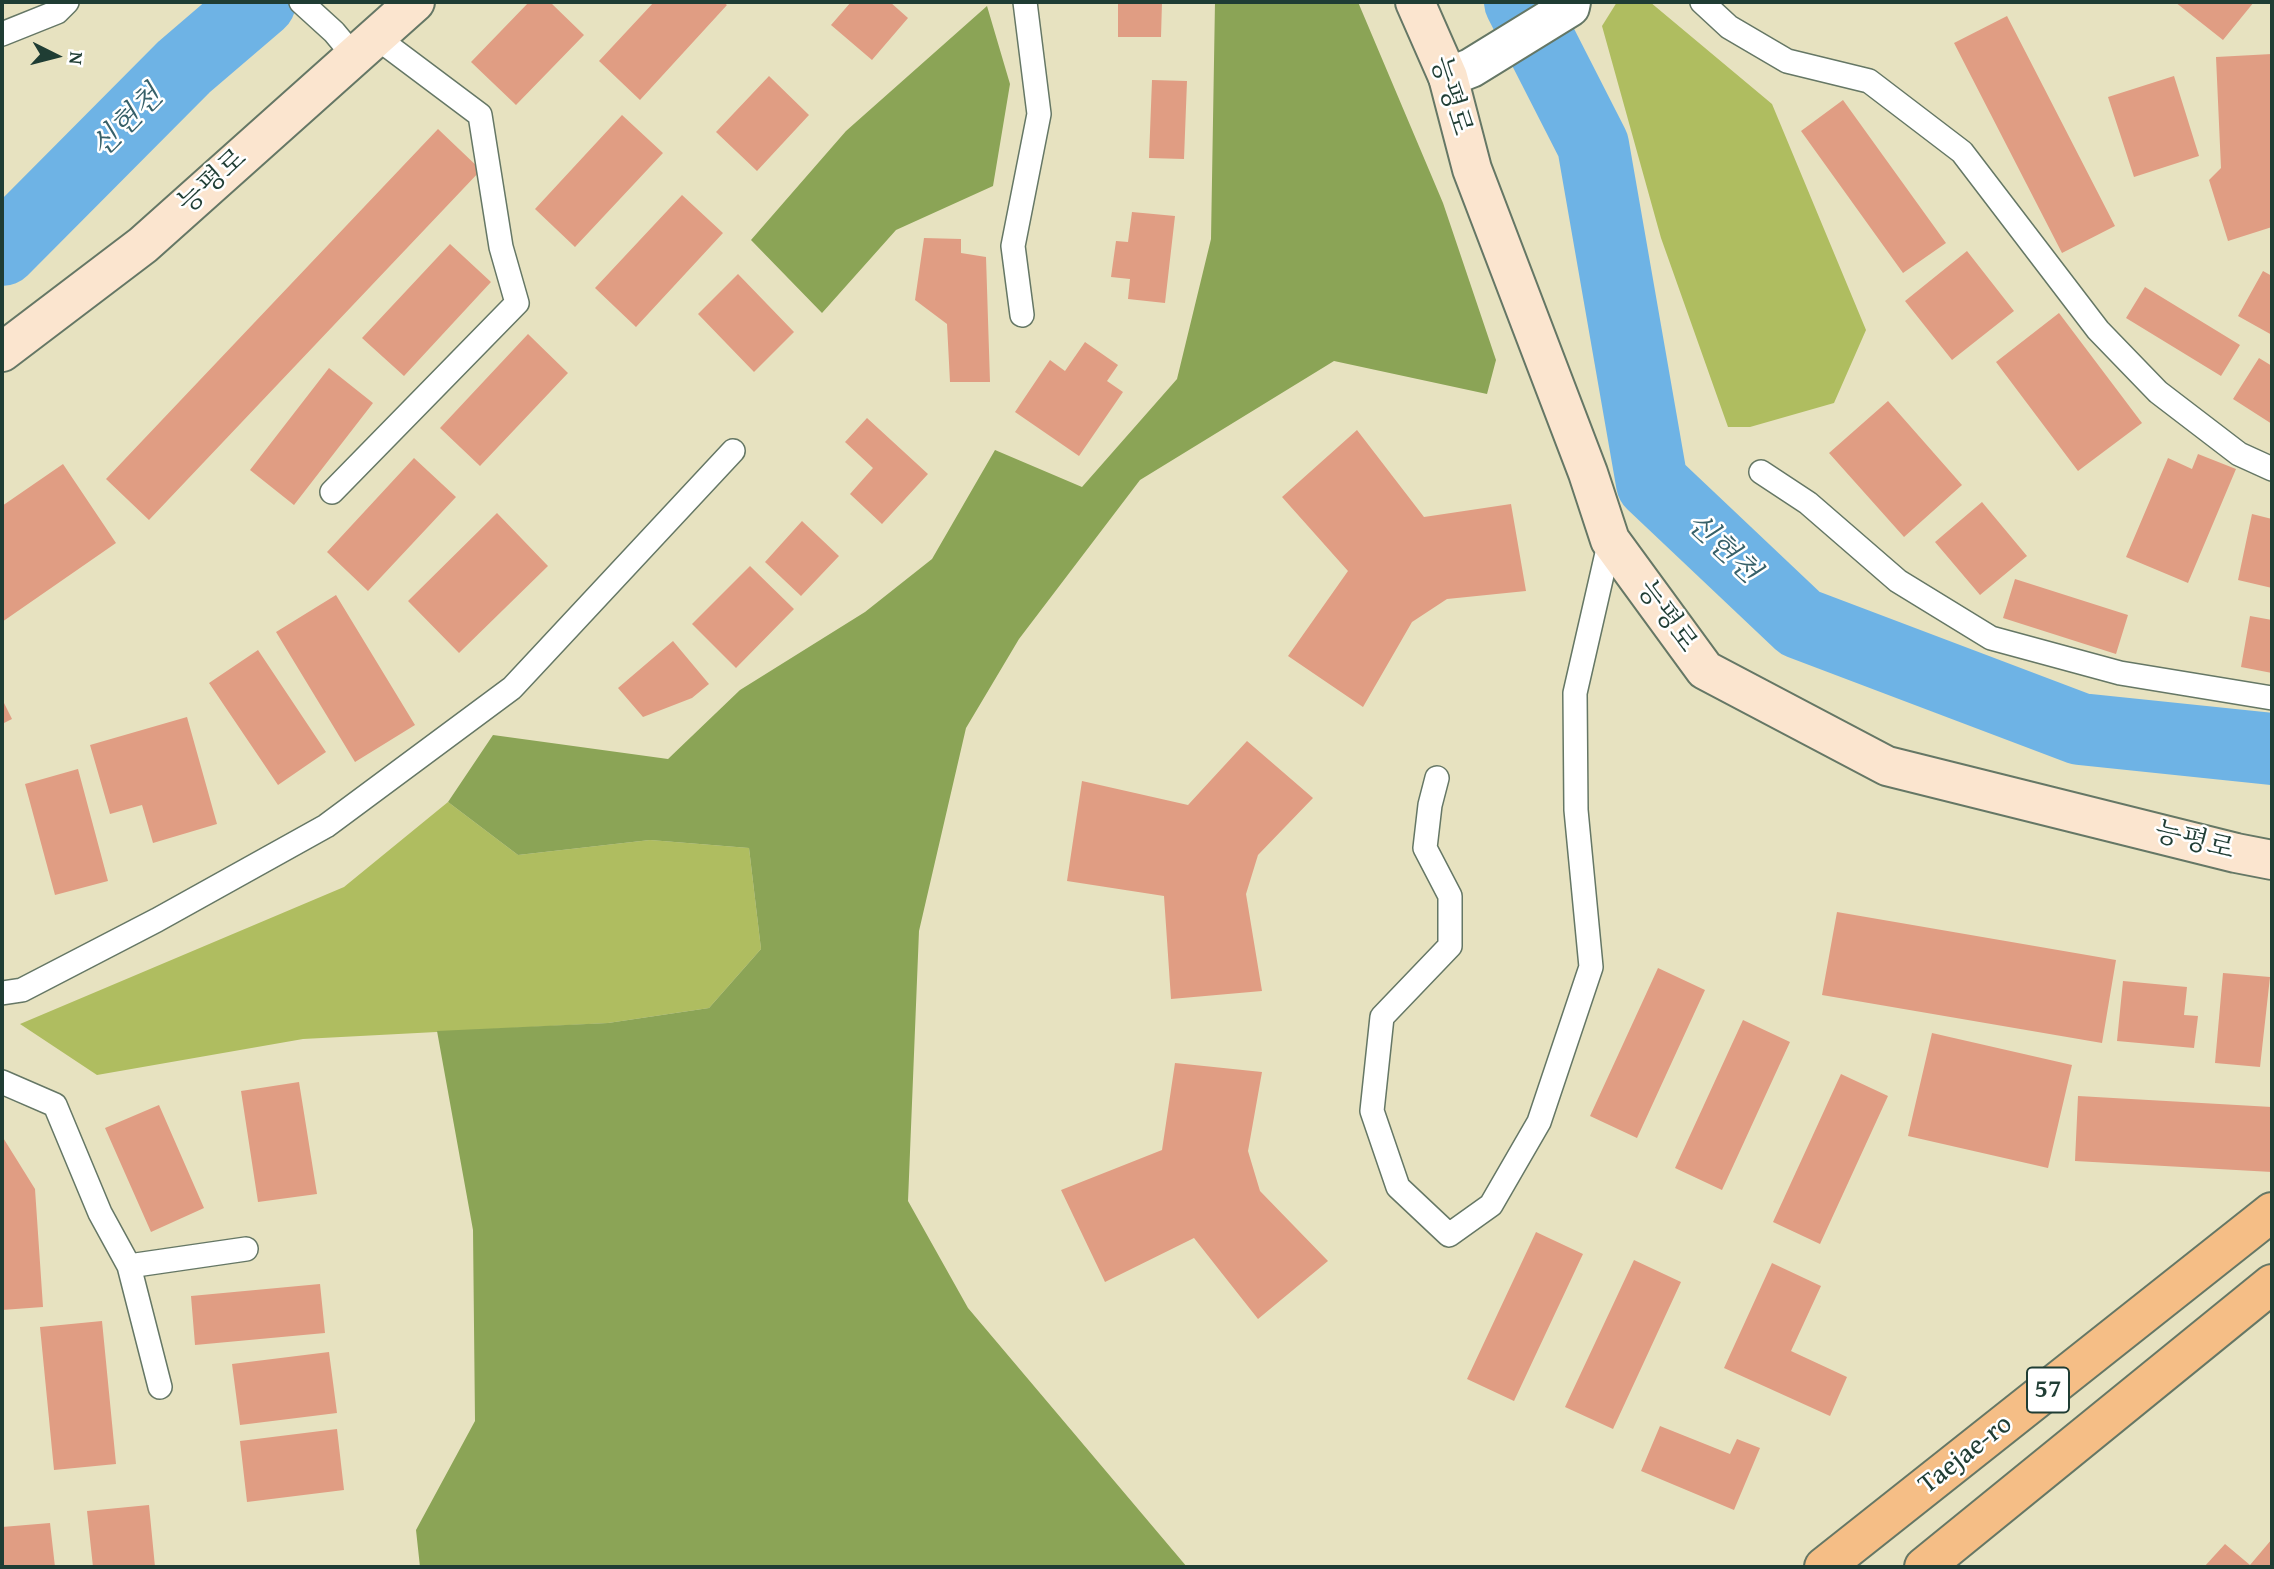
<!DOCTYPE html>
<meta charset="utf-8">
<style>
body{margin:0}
#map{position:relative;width:2274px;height:1569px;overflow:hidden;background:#e7e2c0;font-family:"Gentium Book Plus",serif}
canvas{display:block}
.frame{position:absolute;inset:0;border:4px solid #1f3d34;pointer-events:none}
.north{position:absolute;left:21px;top:21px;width:70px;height:70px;-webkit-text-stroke:5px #fff;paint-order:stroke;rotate:96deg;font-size:19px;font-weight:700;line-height:28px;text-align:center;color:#1f3d34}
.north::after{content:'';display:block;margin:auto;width:24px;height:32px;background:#1f3d34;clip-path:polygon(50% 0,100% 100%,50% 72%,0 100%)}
</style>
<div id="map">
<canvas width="2274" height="1569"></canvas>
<div class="frame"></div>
<div class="north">N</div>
</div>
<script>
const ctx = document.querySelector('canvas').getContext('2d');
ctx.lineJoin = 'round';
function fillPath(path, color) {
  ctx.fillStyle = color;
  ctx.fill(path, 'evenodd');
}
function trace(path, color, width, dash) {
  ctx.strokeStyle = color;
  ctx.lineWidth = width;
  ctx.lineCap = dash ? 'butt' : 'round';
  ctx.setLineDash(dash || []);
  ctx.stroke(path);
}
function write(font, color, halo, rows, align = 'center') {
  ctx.font = font + ' "Gentium Book Plus","Noto Serif KR",serif';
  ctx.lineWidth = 5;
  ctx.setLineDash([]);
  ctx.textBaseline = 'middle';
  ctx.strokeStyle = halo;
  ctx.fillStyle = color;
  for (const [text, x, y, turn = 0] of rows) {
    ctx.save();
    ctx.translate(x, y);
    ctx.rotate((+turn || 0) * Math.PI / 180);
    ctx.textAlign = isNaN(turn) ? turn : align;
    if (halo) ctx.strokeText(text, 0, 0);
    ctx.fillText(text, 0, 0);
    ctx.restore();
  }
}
const green = new Path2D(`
 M1617,2H1650L1772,104L1866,330L1834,403L1750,427H1728L1661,238L1602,26Z
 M448,802L518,855L650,840L749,848L761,949L709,1008L608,1023L303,1039L97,1075L20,1024L344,887Z`);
const forest = new Path2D(`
 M1215,2H1358L1443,203L1496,360L1487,394L1334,361L1140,480L1019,639L966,728L919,931L908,1201L968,1308L1187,1567H420L416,1530L475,1421L473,1230L437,1031L608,1023L709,1008L761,949L749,848L650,840L518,855L448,802L493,735L668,759L740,690L865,612L932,559L995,450L1082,487L1177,379L1211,239Z
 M987,6L1010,84L993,186L896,230L822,313L751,240L846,131Z`);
const river = new Path2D(`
 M1520,2L1593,145L1652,483L1800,623L2080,729L2272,749
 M2,250L184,67L260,2`);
const building = new Path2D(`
 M529,2H550L584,35L516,105L471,62Z
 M654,2H723L727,5L640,100L599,61Z
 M851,2H890L908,18L872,60L831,25Z
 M1118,2H1162L1161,37H1118Z
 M2175,2H2254L2223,40Z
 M2007,16L2115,226L2062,253L1954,43Z
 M2272,54V227L2228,241L2209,180L2221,168L2216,57Z
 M769,76L809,115L757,171L716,132Z
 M2174,76L2199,156L2134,177L2108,97Z
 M1152,80L1187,81L1184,159L1149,158Z
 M1843,100L1946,243L1903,273L1801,131Z
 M622,115L663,153L575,247L535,209Z
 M438,129L481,170L149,520L106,479Z
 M682,195L723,233L636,327L595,288Z
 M1132,212L1175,216L1165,303L1128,299L1130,279L1111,277L1116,241L1128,242Z
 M924,238L961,239V253L986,257L990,382H950L947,324L915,300Z
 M450,244L491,282L404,376L362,338Z
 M1967,251L2014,311L1952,360L1905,301Z
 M2263,271L2272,276V335L2238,316Z
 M738,274L794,332L754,372L698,314Z
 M2145,287L2240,345L2221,376L2126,318Z
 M2059,313L2142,423L2078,471L1996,362Z
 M528,334L568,373L480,466L440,428Z
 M1085,342L1118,365L1107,381L1123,392L1079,456L1015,412L1050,360L1065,371Z
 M2259,358L2272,366V424L2233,399Z
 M329,368L373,403L294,505L250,470Z
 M1888,401L1962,485L1904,537L1829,453Z
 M867,418L928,474L882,524L850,494L873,468L845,442Z
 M1357,430L1424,517L1511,504L1526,591L1447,599L1412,622L1363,707L1288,656L1348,571L1282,497Z
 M2198,454L2236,469L2188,583L2126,557L2168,458L2192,469Z
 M414,458L456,497L368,591L327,552Z
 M63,464L116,543L2,622V506Z
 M1982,502L2027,556L1980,595L1935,542Z
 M497,513L548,566L459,653L408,601Z
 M2252,514L2272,519V588L2238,580Z
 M802,521L839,556L801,596L765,562Z
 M750,566L794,609L736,668L692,624Z
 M2015,579L2128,615L2116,654L2003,618Z
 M336,595L415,725L355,762L276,632Z
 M2250,616L2272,620V673L2241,667Z
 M673,641L709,684L692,698L643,717L618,688Z
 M258,650L326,752L278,785L209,683Z
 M2,699L12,719L2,724Z
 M187,717L217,824L153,843L142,805L110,814L90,745Z
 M1247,741L1313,798L1258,855L1246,894L1262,991L1171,999L1164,896L1067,881L1082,781L1188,805Z
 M78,769L108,881L55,895L25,784Z
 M1837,912L2116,960L2102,1043L1822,995Z
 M1658,968L1705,990L1637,1138L1590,1116Z
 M2223,973L2270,977L2260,1067L2215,1063Z
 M2123,981L2187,987L2184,1015L2198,1016L2194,1048L2117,1041Z
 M1743,1020L1790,1042L1722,1190L1675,1168Z
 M1932,1033L2072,1065L2048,1168L1908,1136Z
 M1175,1063L1262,1072L1248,1151L1260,1191L1328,1261L1258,1319L1194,1238L1105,1282L1061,1190L1162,1150Z
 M1841,1074L1888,1096L1820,1244L1773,1222Z
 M299,1082L317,1194L258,1202L241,1091Z
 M2078,1096L2272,1107V1172L2075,1161Z
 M159,1105L204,1208L151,1232L105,1128Z
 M2,1136L35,1189L43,1307L2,1310Z
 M1536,1232L1583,1254L1514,1401L1467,1379Z
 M1634,1260L1681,1282L1613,1429L1565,1407Z
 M1772,1263L1821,1286L1791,1351L1847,1377L1830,1416L1724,1368Z
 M320,1284L325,1333L195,1345L191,1296Z
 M102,1321L116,1464L54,1470L40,1327Z
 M329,1352L337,1413L240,1425L232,1364Z
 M1660,1426L1730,1454L1737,1439L1760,1448L1734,1510L1641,1471Z
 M337,1429L344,1490L247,1502L240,1441Z
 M149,1505L155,1567H93L87,1511Z
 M50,1523L55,1567H2V1527Z
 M2272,1539V1567H2204L2225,1544L2250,1565Z`);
const lane = new Path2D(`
 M301,2L334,32L354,56
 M1702,2L1729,27L1787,61L1869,81L1962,152L2098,330L2158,392L2239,454L2272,469
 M2,34L57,12L67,2
 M1022,315L1013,246L1039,114L1025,2
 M1761,472L1808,503L1898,581L1991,638L2120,673L2272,698
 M332,492L517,303L501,247L480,115L376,37
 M1437,778L1430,805L1425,848L1450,896V946L1382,1017L1372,1111L1398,1187L1449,1235L1491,1205L1539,1122L1591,967L1576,810L1575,693L1610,540
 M2,993L22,990L157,920L326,826L512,688L733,451
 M2,1082L55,1105L100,1213L129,1266L160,1387
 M129,1266L246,1249`);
const street = new Path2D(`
 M1448,77L1471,68L1570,7L1571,2`);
const secondary = new Path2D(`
 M1415,2L1448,77L1472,169L1588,473L1610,540L1705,670L1887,766L2236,853L2272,860
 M2,352L143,245L415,2`);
const highway = new Path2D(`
 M1824,1567L2272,1212
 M1924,1567L2272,1284`);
const shields = [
 [2048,1390,42]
];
const shieldNames = [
 ["57",2048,1390]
];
const streetNames = [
 ["능평로",1450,96,73],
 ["능평로",213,182,-42],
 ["능평로",1666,617,54],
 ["능평로",2194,842,14],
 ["Taejae-ro",1966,1455,-38]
];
const waterNames = [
 ["신현천",128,123,-45],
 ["신현천",1722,549,43]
];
fillPath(green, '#afbd60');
fillPath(forest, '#8ba456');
trace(river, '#6eb3e5', 72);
fillPath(building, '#e09d83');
trace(lane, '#657765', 26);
trace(street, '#657765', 42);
trace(secondary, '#657765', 42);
trace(highway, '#657765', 42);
trace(lane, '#fff', 23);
trace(street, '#fff', 38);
trace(secondary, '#fbe5cf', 38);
trace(highway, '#f5be86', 38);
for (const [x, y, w] of shields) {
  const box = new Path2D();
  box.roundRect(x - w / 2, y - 22.5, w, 45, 5);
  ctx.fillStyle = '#fff';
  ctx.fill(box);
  trace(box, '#1f3d34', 2);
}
write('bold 26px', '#1f3d34', null, shieldNames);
write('28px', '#1f3d34', '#fff', streetNames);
write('italic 30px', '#376069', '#fff', waterNames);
</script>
